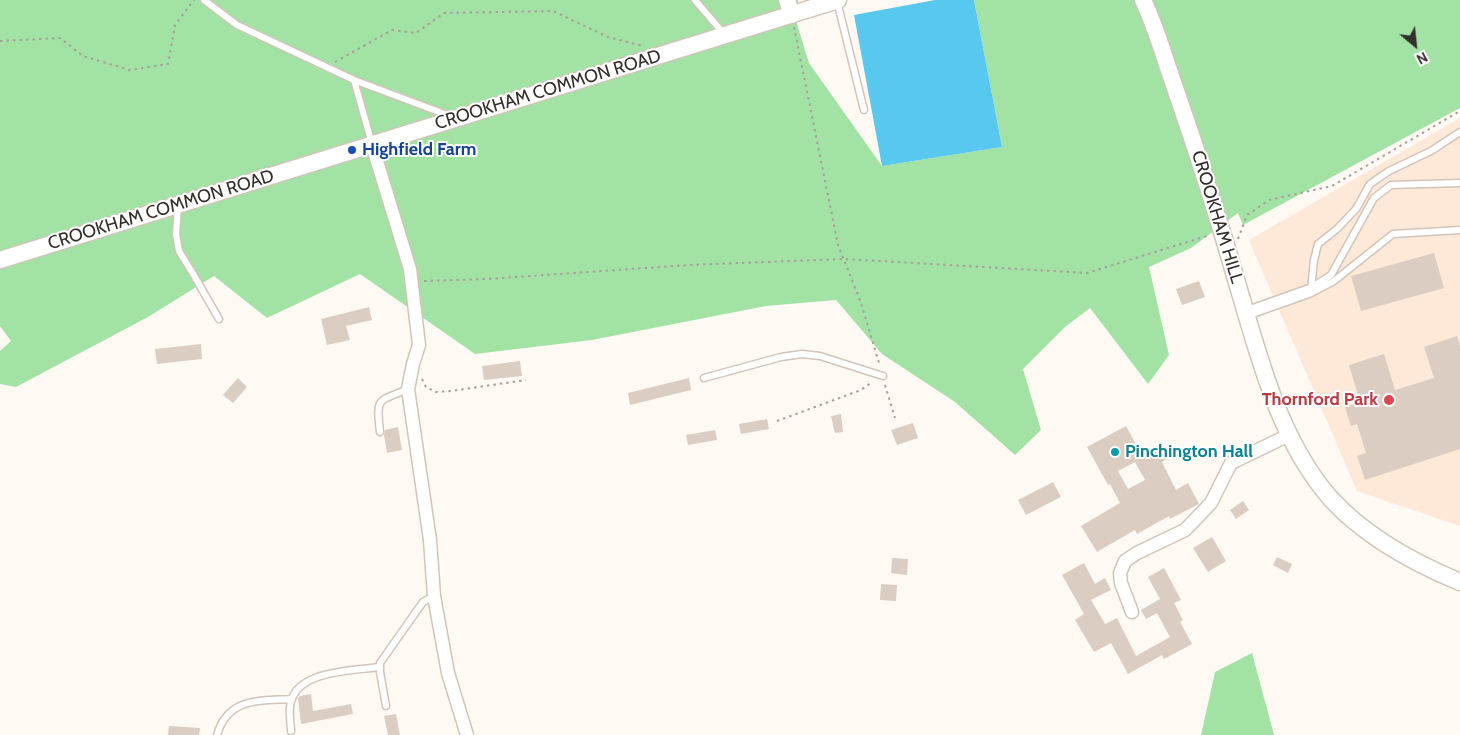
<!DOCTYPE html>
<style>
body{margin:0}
#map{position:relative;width:1460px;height:735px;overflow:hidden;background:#fff9f4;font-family:Cabin,sans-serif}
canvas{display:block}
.north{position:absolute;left:1390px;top:20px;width:50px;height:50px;-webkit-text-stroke:4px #fff;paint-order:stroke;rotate:152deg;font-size:14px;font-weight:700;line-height:20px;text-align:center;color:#352f2b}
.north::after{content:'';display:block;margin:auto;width:18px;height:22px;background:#352f2b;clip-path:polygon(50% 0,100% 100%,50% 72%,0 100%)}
</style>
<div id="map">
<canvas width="1460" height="735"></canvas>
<div class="north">N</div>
</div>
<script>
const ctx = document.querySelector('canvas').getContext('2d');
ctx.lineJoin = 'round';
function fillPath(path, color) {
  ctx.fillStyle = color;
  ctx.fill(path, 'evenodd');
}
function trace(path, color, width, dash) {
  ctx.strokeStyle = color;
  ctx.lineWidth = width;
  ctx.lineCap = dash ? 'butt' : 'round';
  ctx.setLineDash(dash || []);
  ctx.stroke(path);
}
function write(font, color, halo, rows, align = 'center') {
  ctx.font = font + ' Cabin,sans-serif';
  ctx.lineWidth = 4;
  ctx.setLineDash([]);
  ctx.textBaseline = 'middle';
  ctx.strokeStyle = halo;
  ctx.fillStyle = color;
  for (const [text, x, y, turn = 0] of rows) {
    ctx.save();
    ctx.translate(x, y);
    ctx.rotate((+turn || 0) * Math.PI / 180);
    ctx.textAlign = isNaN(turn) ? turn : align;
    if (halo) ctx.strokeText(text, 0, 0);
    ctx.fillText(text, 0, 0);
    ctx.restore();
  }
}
const built = new Path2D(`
 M1460,118V526L1357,491L1249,240Z`);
const green = new Path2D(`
 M0,0H798L797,24L809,63L882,166L1002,147L974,0H1460V108L1243,225L1238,213L1191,248L1149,267L1169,355L1148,384L1090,308L1065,327L1023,369L1041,430L1015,455L955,402L882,354L836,300L766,306L592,340L475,354L360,274L267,318L214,276L148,317L16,387L0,384V351L11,341L0,326Z
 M1252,653L1274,735H1201L1215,672Z`);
const water = new Path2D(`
 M935,0H974L1002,147L882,166L854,15Z`);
const building = new Path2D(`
 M1434,253L1444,288L1361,311L1351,276Z
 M1199,281L1205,297L1182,305L1176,289Z
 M369,307L372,320L346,326L350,340L327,345L321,319Z
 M1457,336L1460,346V449L1365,480L1357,456L1366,453L1357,424L1351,426L1345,407L1360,402L1349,365L1384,354L1395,390L1434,378L1424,347Z
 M201,344L202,359L157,364L155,349Z
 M520,361L522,376L484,380L482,366Z
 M238,378L247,387L233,403L223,395Z
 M689,378L691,390L630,405L628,393Z
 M841,414L843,432L835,433L831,416Z
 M767,419L769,429L741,434L739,424Z
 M913,423L918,438L897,445L891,430Z
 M1126,426L1143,457L1160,447L1167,459L1162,462L1176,490L1188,483L1199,504L1170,519L1169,516L1137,534L1135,530L1097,552L1081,526L1120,503L1110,484L1108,485L1087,447ZM1135,462L1145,480L1128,489L1118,471Z
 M398,427L402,450L387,453L384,435L385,430Z
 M715,430L717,440L688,445L686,435Z
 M1053,482L1061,497L1026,515L1018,500Z
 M1243,501L1249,510L1236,519L1230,510Z
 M1212,537L1226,561L1208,572L1193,548Z
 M1277,557L1292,564L1288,573L1273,565Z
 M892,558L908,559L907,575L891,573Z
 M1084,563L1095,584L1105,578L1111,590L1091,600L1105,624L1117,618L1136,656L1170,637L1157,613L1146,619L1141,610L1160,599L1148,577L1164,568L1181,600L1174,603L1183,620L1180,622L1192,644L1164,659L1162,655L1128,674L1111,643L1094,652L1075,620L1084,614L1062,575Z
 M881,584L897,585L896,601L880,600Z
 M311,694L313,711L351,704L353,714L301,724L298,698L300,696Z
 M396,714L400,735H388L384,716Z
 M169,726L200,728L199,735H168Z`);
const path = new Path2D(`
 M794,27L838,245L860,300L880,366
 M0,41L60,38L83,56L130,70L168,64L175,25L194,0
 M335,62L392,30L416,33L444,13L553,11L608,37L643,46
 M1238,239L1247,215L1269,200L1332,186L1460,111
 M424,281L487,279L689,265L844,259L1087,273L1210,235
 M422,379L426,387L436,392L451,391L526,380
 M885,385L895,418
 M777,421L861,390L872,382`);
const service = new Path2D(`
 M204,0L237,25L354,80L450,116
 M695,0L724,34
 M837,1L864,110
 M354,80L372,144
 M178,207L176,234L179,251L192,272L219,319
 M1311,290L1314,260L1318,244L1337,229L1356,209L1370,184L1389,171L1431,151L1460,132
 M1247,310L1312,287L1331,275L1374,198L1391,185L1460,183
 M1247,316L1309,294L1334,281L1393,234L1460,230
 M704,378L781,357L802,354L820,356L883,376
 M380,432C376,397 377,402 408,389
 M386,706L380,672V663L423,602L434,596
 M291,731C291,724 289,715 290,708C292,670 351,671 379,667
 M217,735C228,697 260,701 292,699`);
const minor = new Path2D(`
 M372,145L410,269L419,345L413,364L408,389L430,540L434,596L448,673L467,735
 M1132,612L1121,583L1120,573L1125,561L1137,553L1185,530L1211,503L1231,463L1289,435`);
const tertiary = new Path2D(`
 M787,0L792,15
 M1143,0C1156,27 1164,57 1174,85C1198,154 1220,223 1240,293C1261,364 1281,442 1331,499C1365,536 1414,563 1460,582
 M0,260L838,0`);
const markers = [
 [352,150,5,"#1a4fb4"],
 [1389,400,6,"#e0444e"],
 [1115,452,5,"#0f9aa8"]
];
const streetNames = [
 ["CROOKHAM COMMON ROAD",548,90,-17],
 ["CROOKHAM COMMON ROAD",161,210,-17],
 ["CROOKHAM HILL",1217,217,73]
];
const transitNames = [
 ["Highfield Farm",362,150]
];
const healthNames = [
 ["Thornford Park",1378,400]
];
const cultureNames = [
 ["Pinchington Hall",1125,452]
];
fillPath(built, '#fee9d8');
fillPath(green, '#a2e3a5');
fillPath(water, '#58c8ef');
fillPath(building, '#dbcdc2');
trace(service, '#d2c4b8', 9);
trace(minor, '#d2c4b8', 15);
trace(tertiary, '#d2c4b8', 19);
trace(path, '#a6a09b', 2, [2.5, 4]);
trace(service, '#fff', 6);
trace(minor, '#fff', 12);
trace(tertiary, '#fff', 16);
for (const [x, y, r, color] of markers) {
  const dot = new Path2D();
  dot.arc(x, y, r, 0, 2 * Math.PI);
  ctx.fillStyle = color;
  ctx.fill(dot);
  trace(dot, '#fff', 2);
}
write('18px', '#352f2b', '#fff', streetNames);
write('bold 18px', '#164399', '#fff', transitNames, 'left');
write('bold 18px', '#be3a42', '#fff', healthNames, 'right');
write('bold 18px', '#0d838f', '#fff', cultureNames, 'left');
</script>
